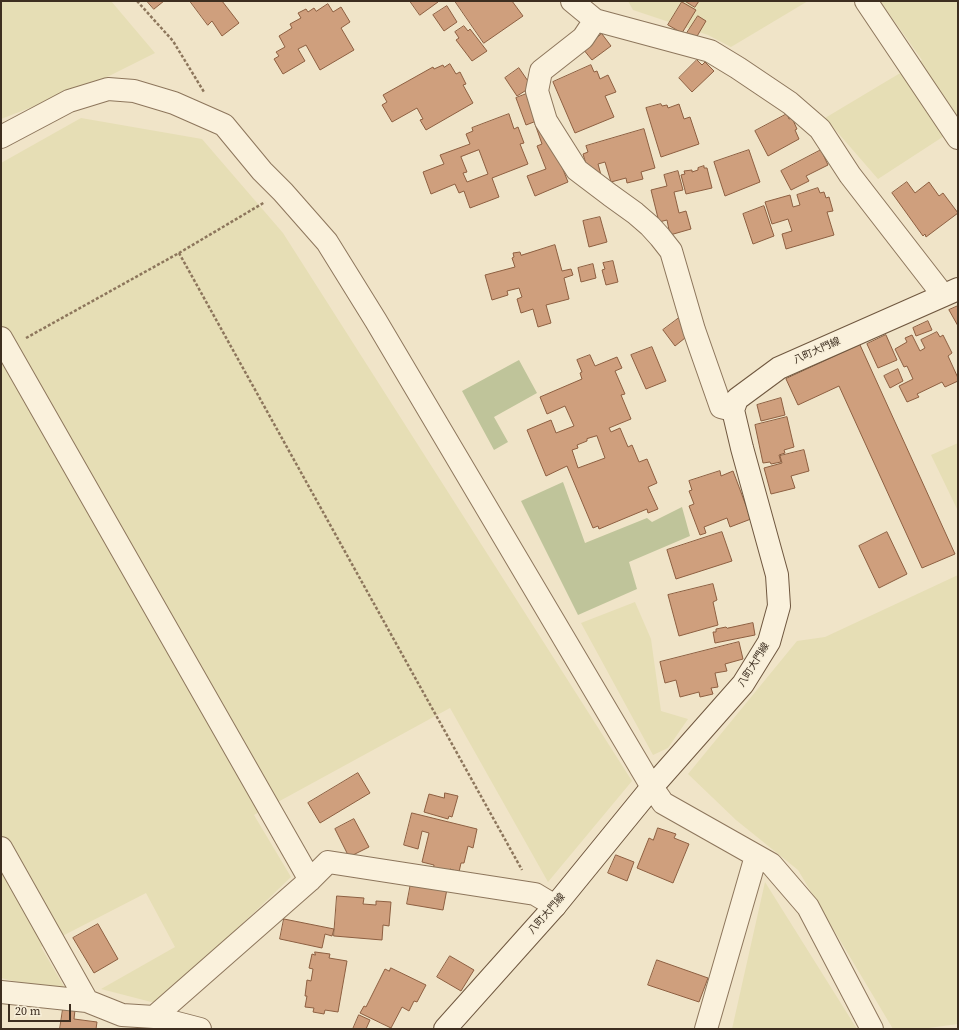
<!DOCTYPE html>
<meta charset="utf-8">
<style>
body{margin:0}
#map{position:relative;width:959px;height:1030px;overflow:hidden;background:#f0e4c8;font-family:"Source Serif 4",serif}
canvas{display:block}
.frame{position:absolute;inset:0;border:2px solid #3d2e20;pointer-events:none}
.scale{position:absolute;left:8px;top:1004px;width:63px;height:18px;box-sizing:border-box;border:2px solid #3d2e20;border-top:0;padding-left:5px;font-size:12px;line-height:14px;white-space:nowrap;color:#3d2e20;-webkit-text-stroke:3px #f7eed8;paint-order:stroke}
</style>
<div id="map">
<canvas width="959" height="1030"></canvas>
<div class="frame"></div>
<div class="scale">20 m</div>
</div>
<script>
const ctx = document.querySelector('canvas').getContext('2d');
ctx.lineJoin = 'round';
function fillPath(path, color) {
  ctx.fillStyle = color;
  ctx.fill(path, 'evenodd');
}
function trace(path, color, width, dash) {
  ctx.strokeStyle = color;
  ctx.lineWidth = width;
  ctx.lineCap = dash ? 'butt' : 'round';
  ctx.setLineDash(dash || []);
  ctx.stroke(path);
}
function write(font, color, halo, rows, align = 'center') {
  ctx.font = font + ' "Source Serif 4","Noto Sans JP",serif';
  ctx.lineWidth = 3;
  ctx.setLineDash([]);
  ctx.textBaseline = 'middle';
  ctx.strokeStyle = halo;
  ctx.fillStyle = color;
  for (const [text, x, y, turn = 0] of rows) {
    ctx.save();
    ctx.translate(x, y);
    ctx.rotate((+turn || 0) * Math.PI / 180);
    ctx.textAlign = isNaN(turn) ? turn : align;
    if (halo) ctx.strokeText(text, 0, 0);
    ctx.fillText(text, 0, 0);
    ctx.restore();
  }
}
const farmland = new Path2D(`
 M1,1H111L155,53L99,81L1,119Z
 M628,1H808L731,47L708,35L633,10Z
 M880,1H958V127L878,179L825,118L922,60Z
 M81,118L202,139L283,233L632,781L548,882L450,708L254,815L291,877L159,1004L101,989L175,947L146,893L41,947L69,995L1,978V163Z
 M958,443V511L931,455Z
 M958,575V1024L921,1029H893L798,870L736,820L688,774L797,641L825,637Z
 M635,602L651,639L661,711L688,719L668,748L653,755L581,623Z
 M765,882L857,1029H732Z`);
const cemetery = new Path2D(`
 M519,360L537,393L494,417L508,442L494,450L462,391Z
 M563,482L585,543L647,518L652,522L682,507L690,536L629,562L637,589L578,615L521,501Z`);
const building = new Path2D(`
 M147,1H164L154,9Z
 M190,1H222L239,23L222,36L212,21L208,25Z
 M410,1H437L438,2L420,15Z
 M455,1H512L523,16L484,43Z
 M685,1H699L695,7Z
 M682,2L696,10L682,33L668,25Z
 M328,4L333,12L341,7L350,22L341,28L354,50L320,70L306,45L298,49L305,61L283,74L274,59L279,56L276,52L285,47L279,36L292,28L290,24L301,18L298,13L306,9L308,12L314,8L316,11Z
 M447,6L457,22L444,31L433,15Z
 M698,16L706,21L696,38L687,33Z
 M464,26L468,31L470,29L487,51L472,61L456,40L459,38L455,32Z
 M602,34L611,46L592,60L583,49Z
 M697,60L702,65L705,62L714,71L692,92L679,78Z
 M450,64L456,74L460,72L466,84L463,85L473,103L426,130L420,120L423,119L417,108L392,122L382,105L387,102L383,95L433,67L434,69L443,65L444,67Z
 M591,65L594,72L597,71L600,79L608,75L616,92L605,96L614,117L575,133L553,82Z
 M519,68L530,84L526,87L528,89L517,96L505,78Z
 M529,93L539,120L526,125L516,98Z
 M661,104L662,106L667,105L668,108L679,104L684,119L690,117L699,144L661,157L646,108Z
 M509,114L514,129L518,127L524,143L520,144L528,164L492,178L499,197L470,208L464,191L459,193L455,184L431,194L423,172L444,164L440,155L470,144L466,134L473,131L472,128ZM479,150L488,174L467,182L463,173L467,172L461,157Z
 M787,114L789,119L792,118L797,129L795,130L799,139L768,156L755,131Z
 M540,122L549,134L568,182L535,196L527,176L546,169L537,146L542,144L535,124Z
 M644,129L655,168L641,172L643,179L627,183L626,178L611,182L605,162L598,164L601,175L589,174L583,154L588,152L586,146Z
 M749,150L760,182L725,196L714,162Z
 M821,150L828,165L806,176L809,181L791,190L781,171Z
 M704,166V168H707L712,188L686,194L681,175L685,174L684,171L692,170V172L698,170V168Z
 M678,171L683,190L674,192L679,213L686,211L691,229L670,235L667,220L659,222L651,190L667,186L664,175Z
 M907,182L915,193L929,182L939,196L943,193L958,213L926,237L925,234L923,236L892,193Z
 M818,188L820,193L824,192L826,198L829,197L833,211L827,212L834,235L786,249L782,234L792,231L788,219L772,224L765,202L790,195L793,207L800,205L797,195Z
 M764,206L774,236L753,244L743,214Z
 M600,217L607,242L589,247L583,221Z
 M555,245L562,271L571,269L573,275L564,278L569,299L546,305L551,323L538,327L533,309L521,313L517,299L522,297L519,288L507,291L508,295L492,300L485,275L515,267L512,258L514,257L513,253L520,252L521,255Z
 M613,261L618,282L606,285L602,270L605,269L603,263Z
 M593,264L596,278L581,282L578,268Z
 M958,306V326L949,310Z
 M679,318L690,334L675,346L663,330Z
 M928,321L932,330L916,336L913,328Z
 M937,332L940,337L943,335L952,353L948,356L958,378V381L945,387L942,382L917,394L919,397L907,402L899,386L913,379L907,366L904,367L895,349L907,342L905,338L912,335L920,351L925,348L921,340Z
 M886,335L897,360L878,368L867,344Z
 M860,345L955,554L922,568L839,386L798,405L786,379Z
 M652,347L666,381L646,389L631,355Z
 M590,355L595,366L617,357L622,368L615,371L625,394L621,395L631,419L609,428L611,432L620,428L628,447L632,445L639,462L647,459L657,483L648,487L658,509L648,513L647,509L599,529L598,526L593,528L567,466L546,476L527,430L551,420L556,433L574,426L565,406L547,414L540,397L582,379L580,373L582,372L577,360ZM597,436L605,458L578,468L572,450L578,448L577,445L587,441V439Z
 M898,369L903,381L890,388L884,376Z
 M781,398L785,415L761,421L757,405Z
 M787,417L794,447L784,450L785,453L779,455L781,462L771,464L770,462L763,463L755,425Z
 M804,450L809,471L791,476L795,488L771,494L764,468L782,463L780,456Z
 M720,471L721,476L733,471L751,519L730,527L727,518L704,527L706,533L700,535L689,506L694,504L689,491L692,490L689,481Z
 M722,532L732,561L676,579L667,550Z
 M887,532L907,574L879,588L859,546Z
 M713,584L717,600L713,602L718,625L679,636L668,595Z
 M753,623L755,635L715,643L713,632H716V629L726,627L727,628Z
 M739,642L743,659L725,664L727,671L715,673L718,687L711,688L713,694L700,697L699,692L680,697L676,680L665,683L660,662Z
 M358,773L370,793L320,823L308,803Z
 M445,793L458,796L452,817L449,816L448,819L424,812L429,794L444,798Z
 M412,813L477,829L473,848L468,846L464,863H461L459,872L450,869L448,875L433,871L434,865L422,862L429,833L422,831L418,849L404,845Z
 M354,819L369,847L349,857L335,829Z
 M658,828L676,834L674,838L689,844L673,883L637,868L649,838L653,840Z
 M616,855L634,862L627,881L608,873Z
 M411,883L447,889L443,910L407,904Z
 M337,896L364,898L363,904L376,905V901L391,902L389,926L383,925L382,940L334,936Z
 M284,919L334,929L332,936L325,934L322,948L280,939Z
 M98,924L118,959L94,973L73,938Z
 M315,952L330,954L329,958L347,961L338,1012L325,1010L324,1014L313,1012L314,1008L305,1007L307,996H305L307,980L311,981L313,969L309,968L312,954L315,955Z
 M450,956L474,970L461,991L437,977Z
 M657,960L708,978L699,1002L648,985Z
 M391,968L426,985L417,1002L414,1001L409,1011L402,1007L391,1028L360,1013L364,1006L366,1007L385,969L389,971Z
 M63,1009L75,1010L74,1019L97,1022L96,1029H60Z
 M359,1015L370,1020L366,1029H353Z`);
const path = new Path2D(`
 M137,1L173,41L204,92
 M179,253L522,870
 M26,338L179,253L265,202`);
const street = new Path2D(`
 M572,1L595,20L710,51L738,68L790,103L820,129L850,175L943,295
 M866,1L958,138
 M595,20L583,38L541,71L537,91L546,121L577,170L610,195L635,213L650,226L660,237L671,251L694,330L721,407L733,410
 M1,137L69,101L108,89L134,91L174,103L224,125L262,171L283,192L327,242L376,321L652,787L663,803L771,864L808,907L872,1029
 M1,338L310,880
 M1,848L87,1001
 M1,992L87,1001L122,1015L154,1017L200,1029
 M154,1017L310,880L328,862L535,894L555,906
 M706,1029L756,856`);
const secondary = new Path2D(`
 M445,1029L555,906L652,787L743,684L769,642L779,606L777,575L742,448L733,410L737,399L779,368L958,289`);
const streetNames = [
 ["八町大門線",817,351,-24],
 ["八町大門線",754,665,-58],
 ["八町大門線",547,914,-49]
];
fillPath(farmland, '#e6deb5');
fillPath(cemetery, '#bfc49a');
fillPath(building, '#cf9f7d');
trace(building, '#8d5f41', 1);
trace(street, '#8d765c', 24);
trace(secondary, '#6f573f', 24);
trace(path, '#8d765c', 2.5, [3, 2]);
trace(street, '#faf1dc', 22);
trace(secondary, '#faf1dc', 22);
write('10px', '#3d2e20', '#f7eed8', streetNames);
</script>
